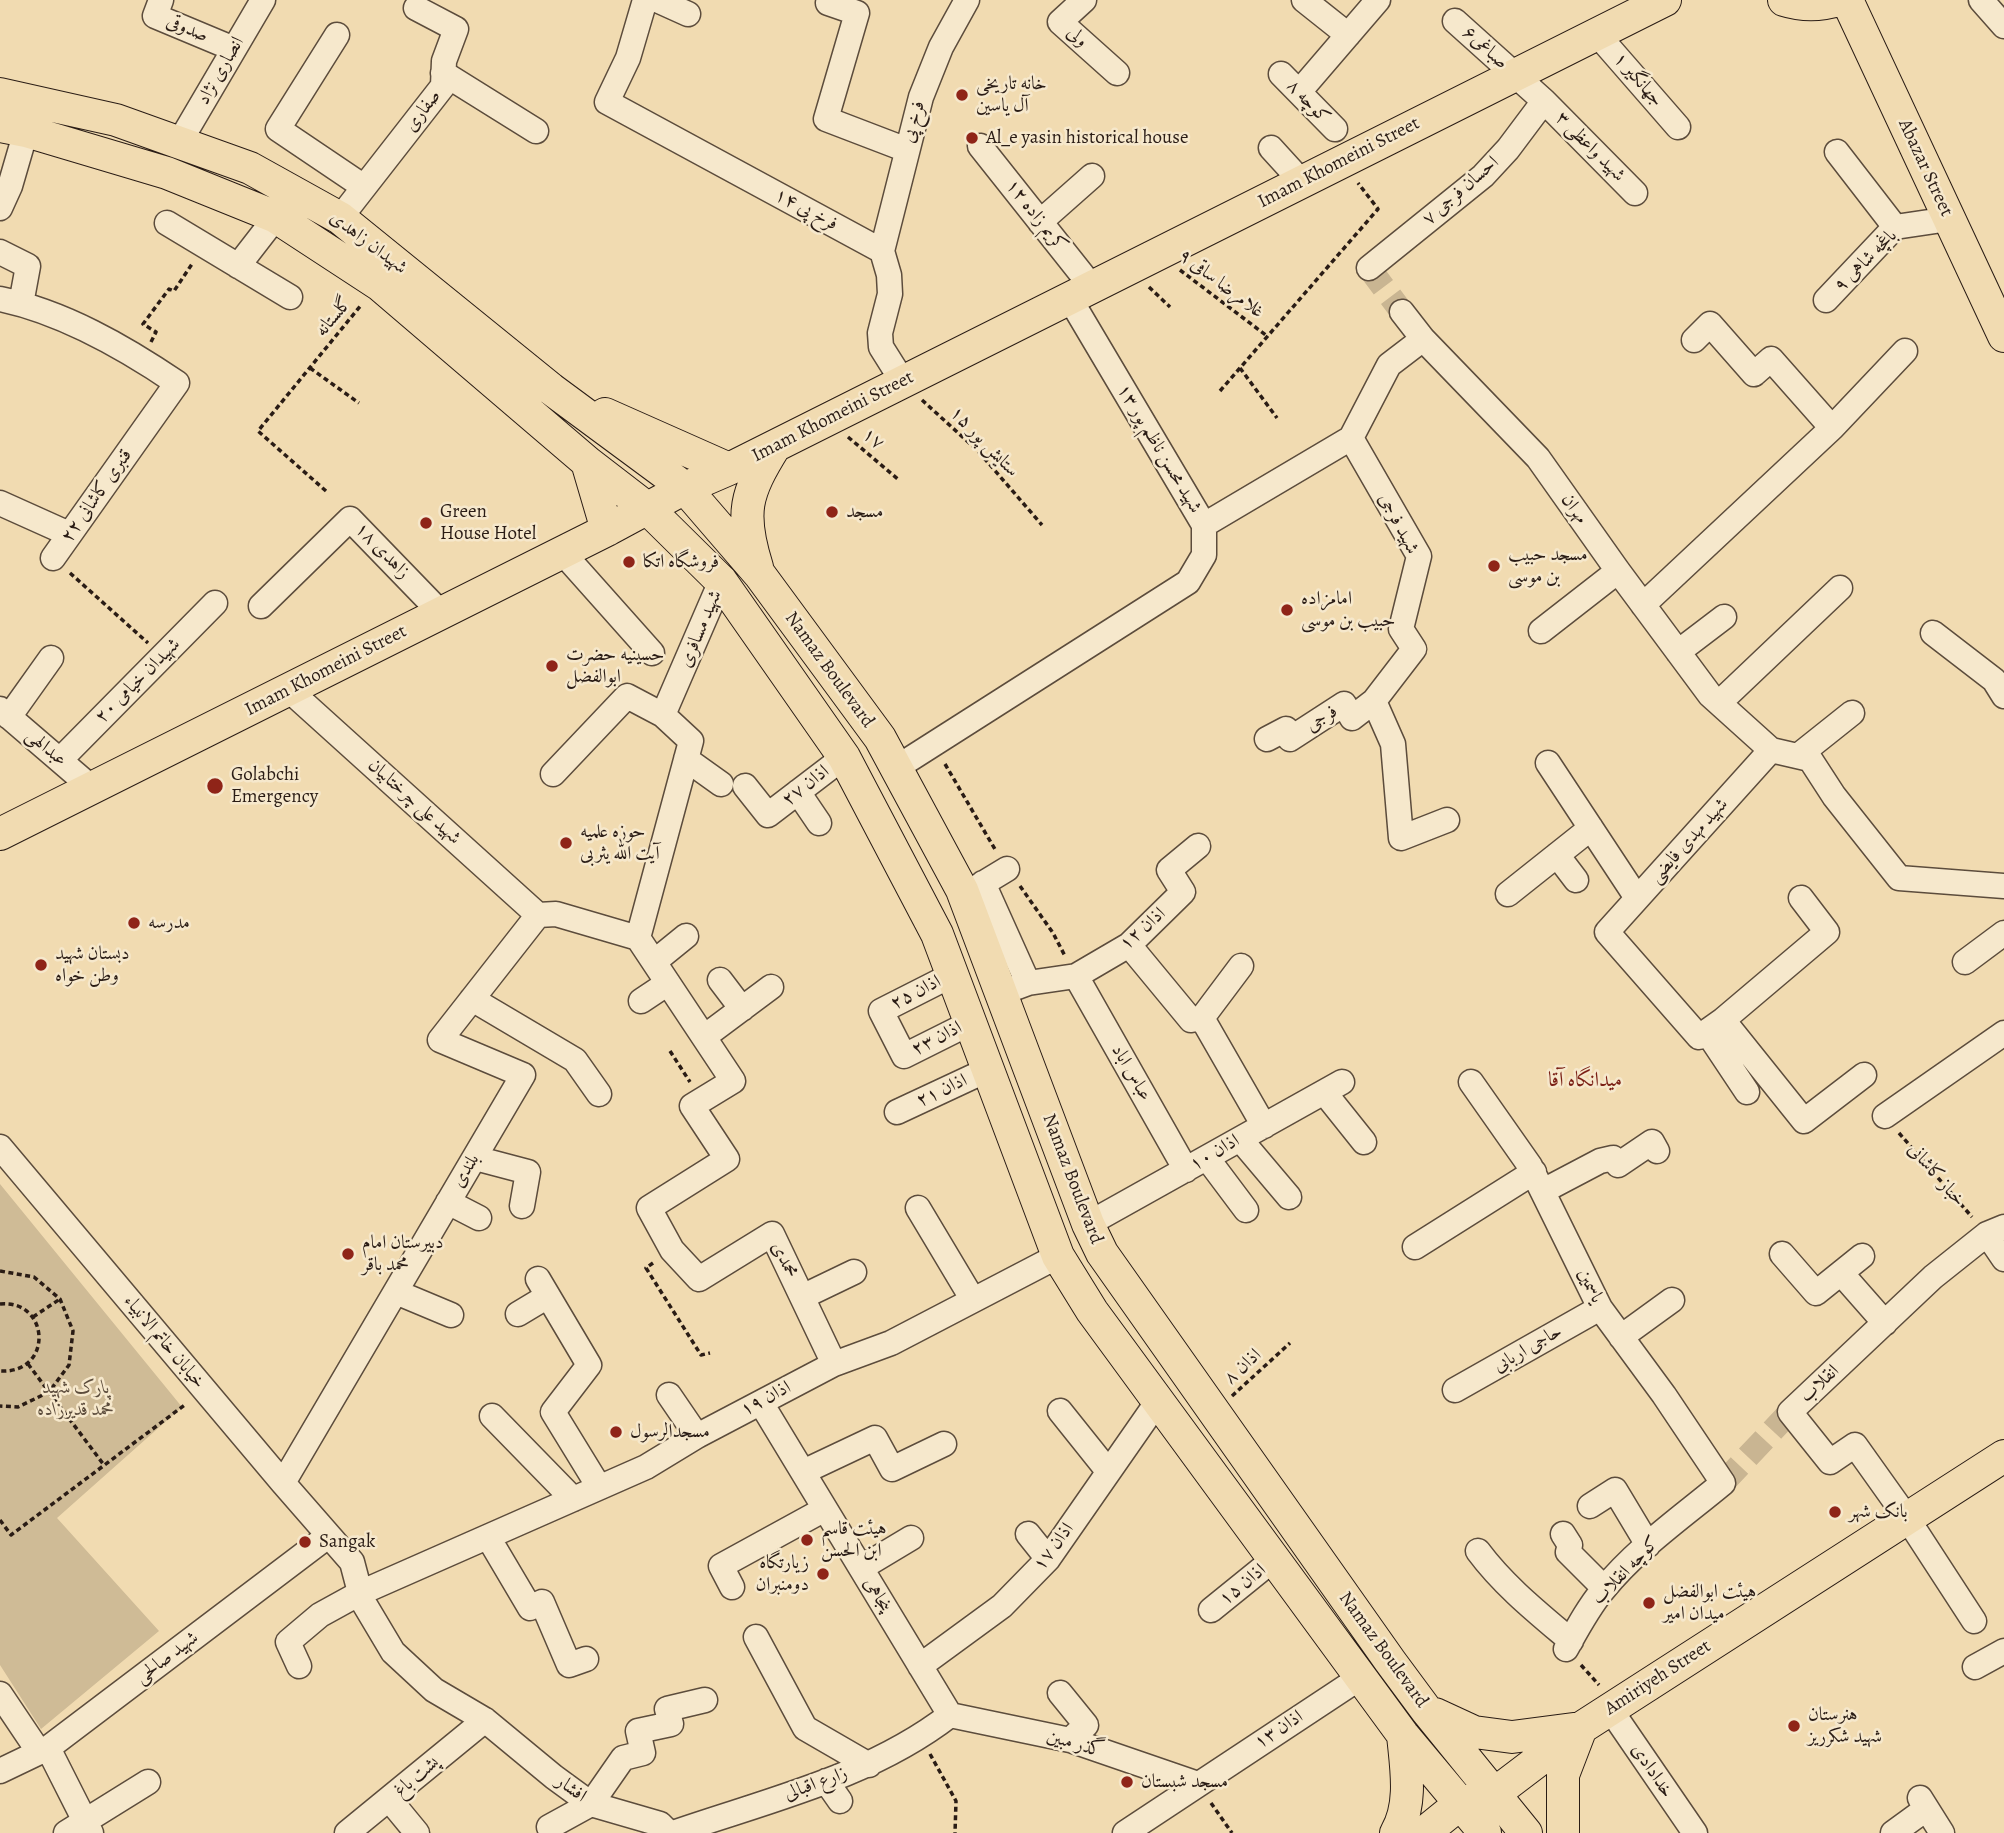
<!DOCTYPE html>
<meta charset="utf-8">
<style>
body{margin:0}
canvas{display:block;background:#f1dbb1}
</style>
<canvas width="2004" height="1833"></canvas>
<script>
const ctx = document.querySelector('canvas').getContext('2d');
ctx.lineJoin = 'round';
function fillPath(path, color) {
  ctx.fillStyle = color;
  ctx.fill(path, 'evenodd');
}
function trace(path, color, width, dash) {
  ctx.strokeStyle = color;
  ctx.lineWidth = width;
  ctx.lineCap = dash ? 'butt' : 'round';
  ctx.setLineDash(dash || []);
  ctx.stroke(path);
}
function write(font, color, halo, rows, align = 'center') {
  ctx.font = font + ' Alegreya,Amiri,serif';
  ctx.lineWidth = 5;
  ctx.setLineDash([]);
  ctx.textBaseline = 'middle';
  ctx.strokeStyle = halo;
  ctx.fillStyle = color;
  for (const [text, x, y, turn = 0] of rows) {
    ctx.save();
    ctx.translate(x, y);
    ctx.rotate((+turn || 0) * Math.PI / 180);
    ctx.textAlign = isNaN(turn) ? turn : align;
    if (halo) ctx.strokeText(text, 0, 0);
    ctx.fillText(text, 0, 0);
    ctx.restore();
  }
}
const green = new Path2D(`
 M0,1184L182,1407L57,1518L159,1631L41,1729L0,1665Z`);
const minorTunnel = new Path2D(`
 M1369,268L1402,312
 M1723,1483L1790,1412`);
const path = new Path2D(`
 M1180,270L1267,336
 M1149,287L1170,307
 M151,342L156,332L143,324L169,289L174,291L192,264
 M310,368L359,403
 M1240,368L1277,418
 M1220,391L1378,209L1358,183
 M922,400L978,451L1042,525
 M848,437L899,480
 M326,491L258,431L362,304
 M70,573L148,643
 M945,764L996,851
 M1020,886L1053,933L1065,956
 M670,1051L690,1082
 M1899,1133L1972,1217
 M653,1263L646,1268L701,1355L710,1353
 M0,1271L34,1277L60,1299L73,1331L69,1365L49,1392L18,1407L0,1406
 M0,1304C50,1299 54,1374 0,1371
 M33,1317L60,1299
 M28,1364L104,1465
 M1232,1396L1290,1343
 M0,1520L11,1535L186,1404
 M1581,1665L1599,1685
 M930,1754L956,1801L955,1833
 M1211,1803L1232,1833`);
const minor = new Path2D(`
 M161,0L155,16L234,49
 M645,0L628,58L607,102L882,251L889,275L890,294L880,333L881,347L903,382
 M657,0L688,14
 M829,0L828,3L857,13L826,119L907,150
 M1084,0L1060,22L1117,73
 M1304,0L1348,35
 M1981,0L2004,26
 M1455,21L1544,101L1635,193
 M1597,34L1678,127
 M337,35L278,129L364,187
 M443,73L536,131
 M1281,74L1335,129
 M1299,92L1378,0
 M179,143L263,0
 M980,146L1092,287
 M1271,148L1302,182
 M1837,152L1895,227
 M0,208L10,186L26,131
 M340,218L443,86L444,61L456,29L416,8
 M1040,222L1092,176
 M167,223L290,297
 M882,251L921,97L941,47L967,0
 M0,252L28,266L21,304
 M238,266L276,217
 M1369,268L1483,176L1508,149L1544,101
 M0,299C63,312 124,347 177,383L53,558
 M1070,299L1204,525L1351,438
 M1826,300L1895,227L1949,219
 M1402,312L1423,339L1538,458L1618,571L1710,695L1771,750L1810,759L1834,796L1899,878L2004,886
 M1694,340L1710,324L1754,374L1771,359L1832,428
 M1351,438L1419,556L1401,629L1414,649L1374,701L1393,744L1401,838L1447,820
 M1351,438L1389,365L1423,339
 M0,503L69,534
 M562,552L652,653
 M1643,605L1832,428L1905,351
 M261,606L350,519L441,613
 M1541,631L1618,571
 M1933,633L1994,680L2004,696
 M1678,652L1724,617
 M289,690L538,915
 M1719,703L1840,588
 M0,709L92,788
 M663,715L721,581
 M9,717L51,658
 M1267,739L1286,729L1290,739L1344,704L1352,718L1374,701
 M1771,750L1607,932L1699,1037L1723,1020L1827,932L1801,898
 M1798,756L1852,713
 M686,759L721,784
 M60,760L215,603
 M1548,763L1637,898
 M896,768L1188,582L1204,555V525
 M745,786L768,815L844,757
 M798,792L819,823
 M1557,855L1576,880
 M983,883L1028,983
 M969,892L1007,869
 M1508,894L1591,828
 M538,915L556,914L638,938L691,741L663,715L627,696L553,774
 M638,938L733,1081L692,1106L727,1159L649,1208L672,1250L699,1279L772,1234L834,1364
 M1129,945L1191,1020L1202,1018
 M654,962L686,936
 M1965,962L2004,933
 M952,975L881,1011L904,1056L970,1023
 M1076,976L1186,1170
 M720,980L742,1009
 M1001,993L1028,983L1076,976L1129,945L1183,892L1169,870L1198,846
 M472,999L575,1060L599,1094
 M641,1001L668,983
 M1202,1018L1264,1126
 M1202,1018L1241,966
 M1723,1020L1804,1121L1864,1075
 M1707,1032L1747,1092
 M704,1037L771,987
 M1471,1082L1530,1166L1600,1308L1664,1395L1723,1483C1682,1517 1636,1549 1603,1590C1588,1608 1577,1629 1566,1649
 M1324,1092L1364,1142
 M897,1112L987,1070
 M1885,1116L2004,1033
 M1240,1139L1289,1197
 M0,1147L283,1483L352,1562L362,1600L393,1652L434,1690L485,1720L554,1777L591,1804L660,1824L669,1833
 M475,1158L528,1172L522,1206
 M1207,1158L1246,1210
 M1543,1191L1600,1161L1613,1158L1618,1165L1652,1142L1657,1151
 M448,1202L479,1218
 M918,1208L973,1300
 M1088,1224L1342,1082
 M1987,1234L2004,1259
 M1415,1247L1534,1172
 M1782,1254L1816,1293L1862,1256
 M1841,1273L1885,1323
 M538,1279L589,1365L553,1412L599,1487
 M396,1292L451,1315
 M802,1297L854,1272
 M518,1314L548,1296
 M1621,1337L1672,1300
 M1455,1390L1600,1308
 M669,1395L697,1436
 M761,1403L950,1715
 M1060,1411L1108,1471
 M492,1416L573,1499
 M803,1472L875,1438L892,1469L944,1444
 M283,1483L523,1075L440,1040L538,915
 M1590,1506L1615,1490L1648,1545
 M1028,1534L1048,1559
 M1563,1534L1570,1545L1568,1552L1604,1588
 M488,1537L530,1608L542,1602L569,1665L586,1659
 M1478,1551C1504,1586 1538,1613 1571,1641
 M861,1568L911,1538
 M732,1587L721,1566L825,1509
 M1211,1610L1274,1559
 M1974,1621L1907,1518L1855,1445L1830,1462L1790,1412L1933,1277L1987,1234L2004,1227
 M756,1637L805,1728L869,1765
 M299,1666L288,1642L320,1615L360,1593L646,1467L697,1436L834,1364L891,1343L1058,1256
 M920,1666L1002,1606L1048,1559L1158,1401
 M1975,1667L2004,1651
 M1060,1693L1086,1725L1070,1740
 M0,1694L39,1752
 M1610,1709L1695,1833
 M950,1715L1070,1740L1198,1784
 M48,1748L91,1833
 M0,1771L48,1748L328,1536
 M826,1781L840,1801
 M1920,1798L1942,1833
 M389,1799L417,1833
 M549,1827L591,1804L623,1758L643,1753L638,1731L671,1724L667,1709L705,1700
 M66,1833L148,1782
 M347,1833L485,1720
 M673,1833C768,1800 870,1777 950,1715
 M1125,1833L1361,1677
 M1893,1833L1926,1809`);
const major = new Path2D(`
 M1784,0C1803,6 1819,6 1838,0
 M1847,0L2004,336
 M0,94L116,120L250,168L340,218L551,389L685,488L760,575L880,738L962,890L1088,1224L1102,1253L1390,1661L1427,1711L1526,1833
 M0,126L26,131L167,173L276,217L380,285L587,462L648,509L721,581L844,757L937,934L1058,1256L1092,1311L1403,1735L1485,1833
 M605,414L729,469
 M587,462L607,530
 M757,567C740,513 745,494 775,446
 M0,834L607,530L685,488L729,469L1665,0
 M1435,1714L1474,1732L1512,1737L1581,1728L1563,1775V1833
 M1482,1810L1494,1794L1581,1728L2004,1456
 M1396,1833C1413,1804 1406,1767 1403,1735
 M1424,1833L1461,1803L1479,1798`);
const markers = [
 [962,95,7,"#8f2418"],
 [972,138,7,"#8f2418"],
 [832,512,7,"#8f2418"],
 [426,523,7,"#8f2418"],
 [629,562,7,"#8f2418"],
 [1494,566,7,"#8f2418"],
 [1287,610,7,"#8f2418"],
 [552,666,7,"#8f2418"],
 [215,786,9,"#8f2418"],
 [566,843,7,"#8f2418"],
 [134,923,7,"#8f2418"],
 [41,965,7,"#8f2418"],
 [348,1254,7,"#8f2418"],
 [616,1432,7,"#8f2418"],
 [1835,1512,7,"#8f2418"],
 [807,1540,7,"#8f2418"],
 [305,1542,7,"#8f2418"],
 [823,1574,7,"#8f2418"],
 [1649,1603,7,"#8f2418"],
 [1794,1726,7,"#8f2418"],
 [1127,1782,7,"#8f2418"]
];
const streetNames = [
 ["صدوقی",187,29,22],
 ["ولی",1077,37,42],
 ["صباغی۶",1485,48,42],
 ["انصاری نژاد",221,71,-60],
 ["جهانگیر ۱",1638,80,49],
 ["کوچه ۸",1308,102,46],
 ["صفاری",423,111,-53],
 ["فرخ پی",914,122,-74],
 ["شهید واعظی ۳",1590,147,45],
 ["Imam Khomeini Street",1339,163,-27],
 ["Abazar Street",1925,168,65],
 ["احسان فرجی ۷",1461,191,-41],
 ["فرخ پی ۱۴",806,210,28],
 ["کریم زاده ۱۲",1036,216,52],
 ["شهیدان زاهدی",368,243,37],
 ["باغچه شاهی ۹",1866,261,-45],
 ["غلامرضا ساقی ۹",1221,284,37],
 ["گلستانه",334,317,-50],
 ["Imam Khomeini Street",833,417,-27],
 ["۱۷",873,439,40],
 ["ستایش پور ۱۵",984,442,46],
 ["شهید محسن ناظم پور ۱۳",1159,449,59],
 ["قنبری کاشانی ۲۲",97,496,-55],
 ["مهران",1574,509,55],
 ["شهید فرجی",1398,524,62],
 ["زاهدی ۱۸",382,551,46],
 ["شهید مسافری",701,629,-67],
 ["Namaz Boulevard",829,670,54],
 ["Imam Khomeini Street",326,671,-27],
 ["شهیدان خیامی ۲۰",138,681,-45],
 ["فرجی",1322,719,-33],
 ["عبدالهی",46,748,40],
 ["اذان ۲۷",806,786,-38],
 ["شهید علی چرختابیان",414,802,42],
 ["شهید مهدی فایضی",1689,841,-48],
 ["اذان ۱۲",1143,929,-41],
 ["اذان ۲۵",916,993,-27],
 ["اذان ۲۳",937,1039,-27],
 ["عباس اباد",1131,1073,60],
 ["اذان ۲۱",942,1091,-25],
 ["اذان ۱۰",1215,1153,-30],
 ["بلندی",466,1171,-59],
 ["خباز کاشانی",1936,1175,49],
 ["Namaz Boulevard",1072,1179,69],
 ["محمدی",784,1260,64],
 ["یاسمین",1590,1286,64],
 ["خیابان خاتم الانبیاء",164,1342,50],
 ["حاجی اربابی",1528,1349,-30],
 ["اذان ۸",1243,1367,-42],
 ["انقلاب",1820,1384,-43],
 ["اذان ۱۹",766,1399,-28],
 ["اذان ۱۷",1054,1547,-53],
 ["کوچه انقلاب",1626,1571,-46],
 ["اذان ۱۵",1243,1585,-39],
 ["پنجاهی",877,1595,59],
 ["Namaz Boulevard",1383,1650,54],
 ["شهید صالحی",167,1658,-37],
 ["Amiriyeh Street",1658,1678,-33],
 ["اذان ۱۳",1279,1730,-33],
 ["گذر مبین",1075,1744,16],
 ["خدادادی",1652,1771,56],
 ["پشت باغ",417,1777,-40],
 ["زارع اقبالی",816,1784,-20],
 ["افشار",571,1789,36]
];
const poiNames = [
 ["خانه تاریخی",976,84],
 ["آل یاسین",976,106],
 ["Al_e yasin historical house",986,138],
 ["Green",440,512],
 ["House Hotel",440,534],
 ["مسجد",846,512],
 ["مسجد حبیب",1508,555],
 ["بن موسی",1508,577],
 ["فروشگاه اتکا",643,562],
 ["امامزاده",1301,599],
 ["حبیب بن موسی",1301,621],
 ["حسینیه حضرت",566,655],
 ["ابوالفضل",566,677],
 ["Golabchi",231,775],
 ["Emergency",231,797],
 ["حوزه علمیه",580,832],
 ["آیت الله یثربی",580,854],
 ["مدرسه",148,923],
 ["دبستان شهید",55,954],
 ["وطن خواه",55,976],
 ["دبیرستان امام",362,1243],
 ["محمد باقر",362,1265],
 ["مسجدالرسول",630,1432],
 ["بانک شهر",1849,1512],
 ["هیئت قاسم",821,1529],
 ["ابن الحسن",821,1551],
 ["Sangak",319,1542],
 ["زیارتگاه",809,1563,"right"],
 ["دومنبران",809,1585,"right"],
 ["هیئت ابوالفضل",1663,1592],
 ["میدان امیر",1663,1614],
 ["هنرستان",1808,1715],
 ["شهید شکرریز",1808,1737],
 ["مسجد شبستان",1141,1782]
];
const parkNames = [
 ["پارک شهید",76,1388],
 ["محمد قدیرزاده",76,1410]
];
const neighbourhoodNames = [
 ["میدانگاه آقا",1585,1081]
];
fillPath(green, '#cfbb96');
trace(minorTunnel, '#c9b592', 24, [24, 12]);
trace(minor, '#5c4c3c', 27);
trace(major, '#2a1c15', 34);
trace(path, '#2a1c15', 3.5, [5, 3.5]);
trace(minor, '#f6e8cc', 24);
trace(major, '#f1dbb1', 32);
for (const [x, y, r, color] of markers) {
  const dot = new Path2D();
  dot.arc(x, y, r, 0, 2 * Math.PI);
  ctx.fillStyle = color;
  ctx.fill(dot);
  trace(dot, '#f6e8cc', 2.5);
}
write('19px', '#2a1c15', '#f6e8cc', streetNames);
write('19px', '#2a1c15', '#f6e8cc', poiNames, 'left');
write('italic 19px', '#5c4c3c', '#f6e8cc', parkNames);
write('21px', '#7a1f14', '#f6e8cc', neighbourhoodNames);
</script>
